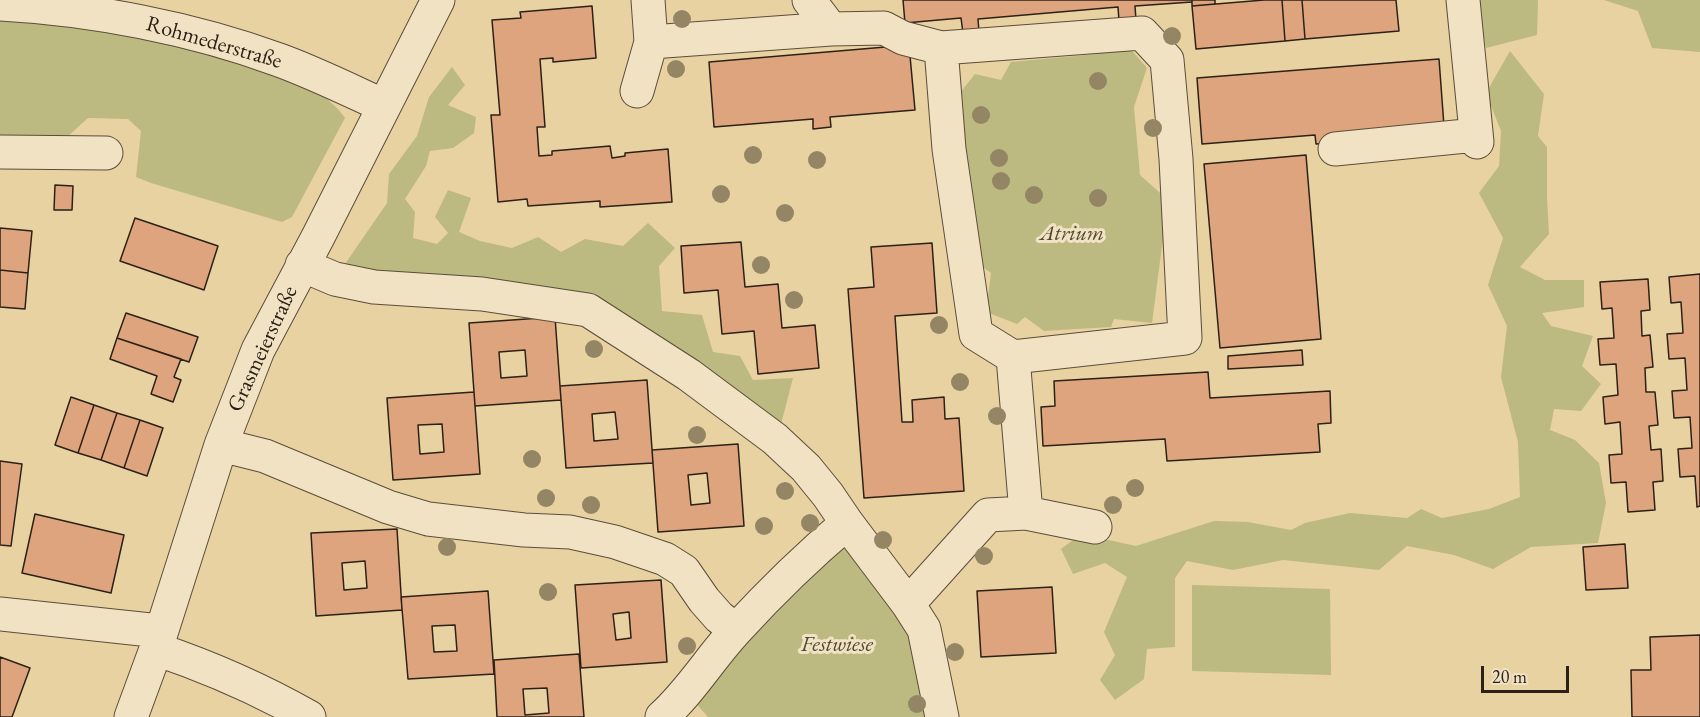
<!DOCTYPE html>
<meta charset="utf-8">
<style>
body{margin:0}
#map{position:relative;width:1700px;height:717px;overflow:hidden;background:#e8d2a2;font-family:"EB Garamond",serif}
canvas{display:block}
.scale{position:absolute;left:1481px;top:666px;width:88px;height:27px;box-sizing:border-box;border:3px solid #2c2117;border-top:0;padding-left:8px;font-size:18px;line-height:21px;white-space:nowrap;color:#2c2117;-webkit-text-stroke:4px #f0e2c3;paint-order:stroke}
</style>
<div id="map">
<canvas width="1700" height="717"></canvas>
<div class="scale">20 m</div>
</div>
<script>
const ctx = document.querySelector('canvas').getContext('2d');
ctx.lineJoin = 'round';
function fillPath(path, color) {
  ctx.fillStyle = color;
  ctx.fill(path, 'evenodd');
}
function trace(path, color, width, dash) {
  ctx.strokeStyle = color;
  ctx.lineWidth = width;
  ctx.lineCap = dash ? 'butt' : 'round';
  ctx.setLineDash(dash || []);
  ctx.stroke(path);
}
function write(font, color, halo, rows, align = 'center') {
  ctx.font = font + ' "EB Garamond",serif';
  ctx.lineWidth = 6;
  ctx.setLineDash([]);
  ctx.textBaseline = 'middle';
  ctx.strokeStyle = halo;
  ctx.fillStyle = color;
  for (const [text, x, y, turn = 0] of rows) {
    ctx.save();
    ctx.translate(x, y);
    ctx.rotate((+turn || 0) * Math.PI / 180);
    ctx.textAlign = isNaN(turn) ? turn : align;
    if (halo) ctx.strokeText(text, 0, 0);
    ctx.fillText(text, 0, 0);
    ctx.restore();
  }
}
const green = new Path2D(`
 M1476,0H1538L1537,35L1486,48Z
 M1604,0H1700V52L1652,48L1638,11Z
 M0,15L43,17L192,47L316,89L338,109L345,118L292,217L282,222L151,183L136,177L141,131L128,119L88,118L66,138L0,140Z
 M1127,45L1147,68L1134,107L1140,175L1168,200L1152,323L1114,319L1111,327L1044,331L1025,317L1017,324L986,312L991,273L972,259L956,98L975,74L1001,80L1011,62L1097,54L1105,46Z
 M1510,51L1544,94L1538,136L1547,147V197L1549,234L1520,267L1545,280H1584V307L1542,313L1551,326L1593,336L1582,366L1601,384L1581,411L1554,409L1550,430L1575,440L1599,463L1606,503L1598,543L1531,547L1493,569L1454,555L1407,546L1379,570L1283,560L1233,570L1187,561L1175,578V647L1147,649L1144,679L1115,700L1100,680L1115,655L1104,632L1127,577L1105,563L1073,574L1061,549L1081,534L1136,546L1214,521L1248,522L1291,530L1305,523L1350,513L1407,518L1421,509L1442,518L1489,509L1520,497L1518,442L1501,377L1507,326L1488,285L1503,238L1479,193L1499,166L1501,131L1486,93Z
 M452,67L465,85L448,105L476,117L474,133L453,148L430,151L426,166L405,199L415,212L413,238L437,244L448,233L435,217L448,190L471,198L459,232L480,241L512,248L538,237L561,252L585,239L623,246L648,223L675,248L659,266L662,311L702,315L713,352L740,356L753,380L793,378L779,432L611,317L343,267L387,203L389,174L417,136L429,97Z
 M833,545L851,548L921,650L933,717H708L693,700Z
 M1192,585L1330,589L1331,675L1192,671Z`);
const building = new Path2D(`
 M903,0H1192V2L1135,6L1136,20L1119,21L1118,7L978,19L979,32L963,33L961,18L905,23Z
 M1192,0H1215V4L1192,6Z
 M1264,0H1282L1285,41L1196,49L1192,6Z
 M1282,0H1302L1305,39L1285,41Z
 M1302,0H1396L1399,31L1305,39Z
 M592,6L596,58L553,62V58L540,59L545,127H537L539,156L552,155V151L610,146L612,158L625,156V153L668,149L672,202L600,207V201L528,206L527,199L498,202L491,115H500L492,20L521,18L520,12Z
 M909,45L915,110L830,117L831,127L813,129V119L714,127L709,62Z
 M1439,59L1444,126L1332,143L1316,144L1315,135L1202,144L1197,78Z
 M1306,155L1321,339L1220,348L1204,164Z
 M55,185L73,186L72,210H54Z
 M135,218L218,246L204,290L120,261Z
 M0,228L32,231L28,273L0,270Z
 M741,242L745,287L778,284L782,328L815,325L819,368L758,374L754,331L722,334L718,290L684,293L681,246Z
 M932,243L937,313L895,316L902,422H913L912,400L944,397L945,419L959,418L964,491L864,498L848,289L874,287L871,247Z
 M0,270L28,273L25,309L0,307Z
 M1700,274V506L1697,507L1695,476L1680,477L1678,449L1692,448L1690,417L1674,418L1672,391L1687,390L1685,358L1669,359L1667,334L1683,333L1681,302L1671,303L1669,277Z
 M1648,279L1650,310L1641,311L1642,336L1650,335L1653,367L1645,368L1646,392H1655L1658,425L1649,426L1651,450L1661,449L1663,481L1653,482L1655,510L1628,512L1626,482L1611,483L1609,455L1622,454L1620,422L1605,424L1603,397L1618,395L1616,364L1600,365L1598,339L1614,338L1612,308L1602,309L1600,282Z
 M126,313L198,337L189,362L117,338Z
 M555,317L561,400L475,406L469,323ZM525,350L527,376L501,378L499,352Z
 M117,338L181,359L174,377L181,380L173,402L151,394L157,376L110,359Z
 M1302,350L1303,365L1228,369V356Z
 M1208,372L1210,398L1330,391L1331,423L1318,424L1320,452L1167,461L1165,439L1043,446L1041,407L1055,406L1054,381Z
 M647,380L653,463L566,468L560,386ZM615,412L618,439L594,441L592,414Z
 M474,392L480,474L393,480L387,398ZM442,424L444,452L420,454L418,425Z
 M71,397L94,405L78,453L55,445Z
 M94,405L117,413L101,460L78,453Z
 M117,413L140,420L124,468L101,460Z
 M140,420L163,428L147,476L124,468Z
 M738,444L744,526L658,532L652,450ZM707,473L710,503L691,505L688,475Z
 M0,461L22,464L11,546L0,545Z
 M35,514L124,535L111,593L22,573Z
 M397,529L402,610L316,616L311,533ZM365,561L367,588L344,590L342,563Z
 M1625,544L1628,588L1586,590L1583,547Z
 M661,580L667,662L581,668L575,585ZM629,612L631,638L616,640L613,614Z
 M1052,587L1056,653L981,657L977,591Z
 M488,591L494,674L408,679L401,597ZM455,625L457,651L434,652L432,626Z
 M1700,635V717H1632L1631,670H1651L1650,637Z
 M579,654L584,717H497L494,660ZM547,688L549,713L525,715L523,689Z
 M0,657L30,668L12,717H0Z`);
const minor = new Path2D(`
 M809,0L831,29L884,28L903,38L941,48L1142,33L1167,60L1176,159L1185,338L1013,357L976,334L949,149L941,48
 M1463,0L1477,142
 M0,4C92,9 192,28 279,60C315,73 349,90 384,106
 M651,42L831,29
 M637,91L651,42L648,0
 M1335,149L1476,135
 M0,152L106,153
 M302,265L335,279L374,287L482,294L588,310L689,375L775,439L806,468L828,495L847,523L908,604L924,629L942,717
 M1013,357L1026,513
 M221,445L265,456L388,507L428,519L524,530L570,532L615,542L665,559L684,571L704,600L719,617L736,630
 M908,604L988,515L1026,513L1095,527
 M0,614L160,631
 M156,649C209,667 260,689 309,717
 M131,717L156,649L221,445L258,350L318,237L438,0
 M662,717C691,691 710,658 737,629C771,592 808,556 847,523`);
const trees = [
 [682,19],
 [1172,36],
 [676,69],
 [1098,81],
 [981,115],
 [1153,128],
 [753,155],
 [999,158],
 [817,160],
 [1001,181],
 [721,194],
 [1034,195],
 [1098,198],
 [785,213],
 [761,265],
 [794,300],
 [939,325],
 [594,349],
 [960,382],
 [997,416],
 [697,435],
 [532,459],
 [1135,488],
 [785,491],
 [546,498],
 [591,505],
 [1113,505],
 [810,523],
 [764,526],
 [883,540],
 [447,547],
 [984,556],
 [548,592],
 [687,646],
 [955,652],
 [917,704]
];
const streetNames = [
 ["Rohmederstraße",214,43,16],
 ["Grasmeierstraße",263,349,-65]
];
const parkNames = [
 ["Atrium",1072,234],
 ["Festwiese",837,645]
];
fillPath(green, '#bcba80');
fillPath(building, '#dea47e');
trace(building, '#2c2117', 1.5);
trace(minor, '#5b4d3a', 35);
trace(minor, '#f0e2c3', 33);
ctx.fillStyle = '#948664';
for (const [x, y] of trees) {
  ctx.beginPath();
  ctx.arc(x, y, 9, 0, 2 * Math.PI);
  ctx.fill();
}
write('22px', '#2c2117', '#f0e2c3', streetNames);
write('italic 22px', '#504731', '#f0e2c3', parkNames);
</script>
